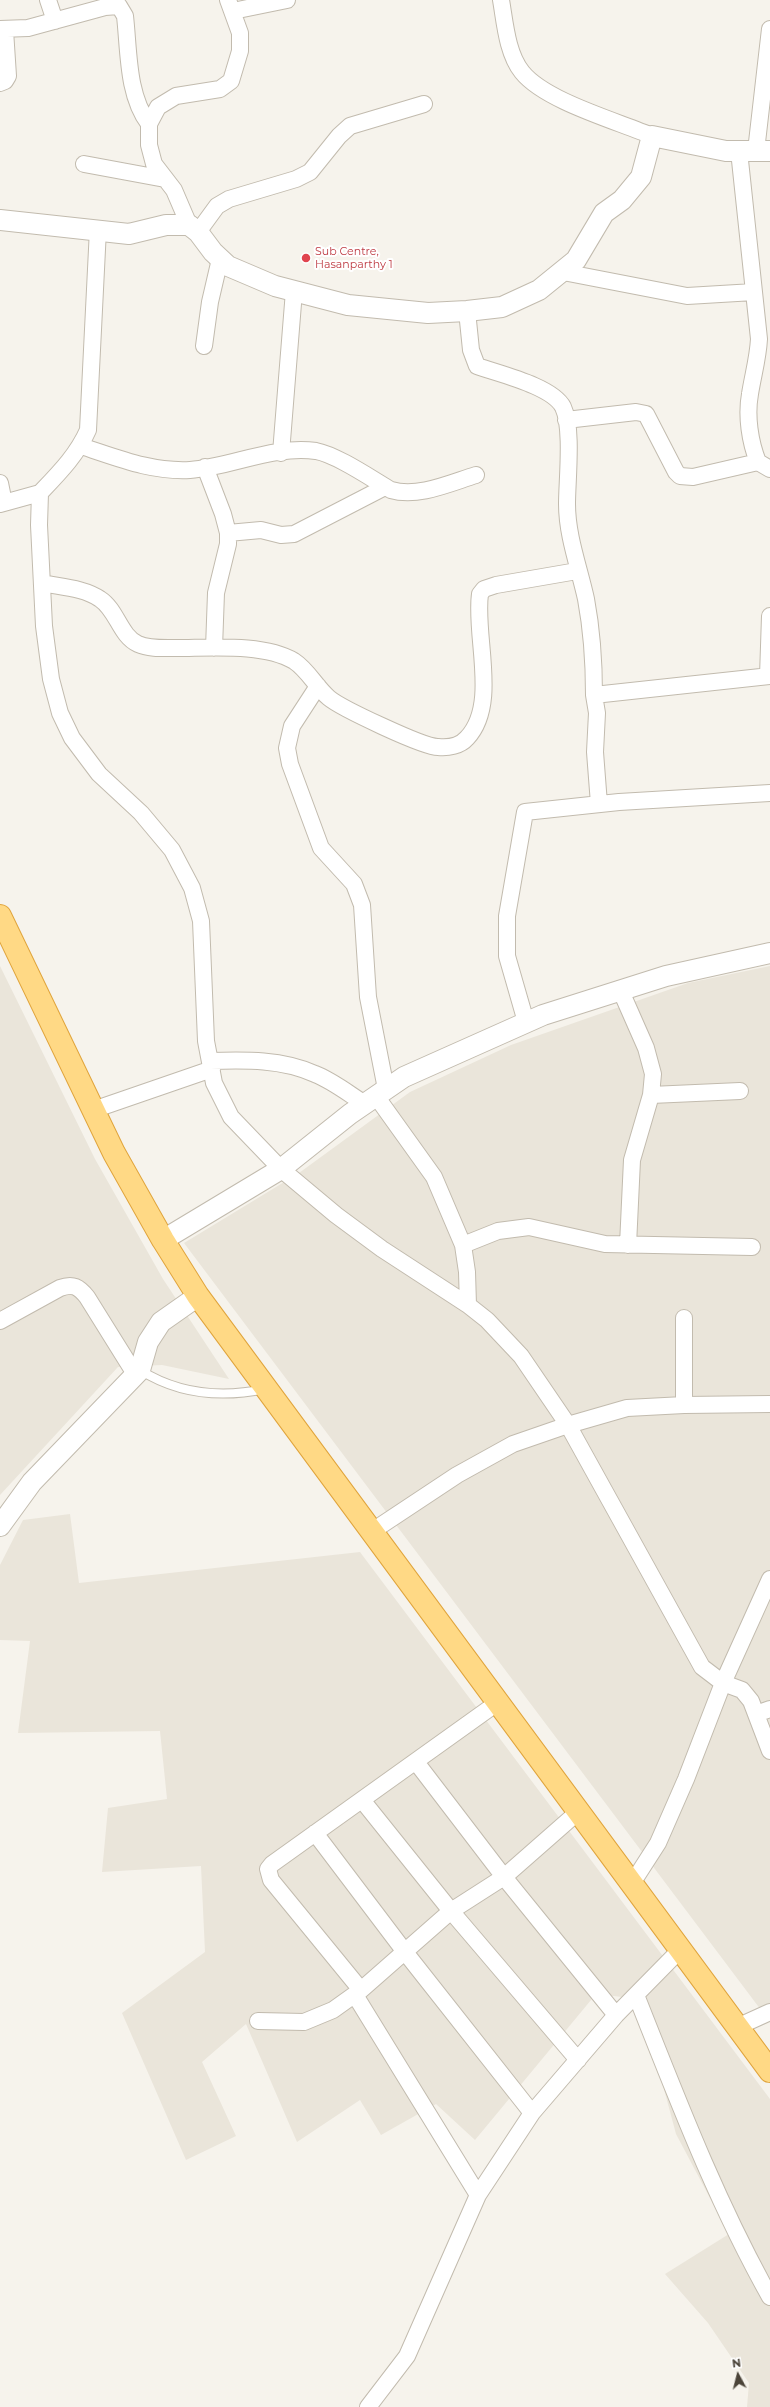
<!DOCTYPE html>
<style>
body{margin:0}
#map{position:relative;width:770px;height:2407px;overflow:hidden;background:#f6f3ec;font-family:Montserrat,sans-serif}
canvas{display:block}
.north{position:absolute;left:718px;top:2355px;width:40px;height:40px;-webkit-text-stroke:3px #fff;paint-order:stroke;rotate:353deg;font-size:11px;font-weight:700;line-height:16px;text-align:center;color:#4b4439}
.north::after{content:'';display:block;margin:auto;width:14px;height:18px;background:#4b4439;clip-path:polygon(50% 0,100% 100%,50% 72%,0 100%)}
</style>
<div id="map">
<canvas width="770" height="2407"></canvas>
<div class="north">N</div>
</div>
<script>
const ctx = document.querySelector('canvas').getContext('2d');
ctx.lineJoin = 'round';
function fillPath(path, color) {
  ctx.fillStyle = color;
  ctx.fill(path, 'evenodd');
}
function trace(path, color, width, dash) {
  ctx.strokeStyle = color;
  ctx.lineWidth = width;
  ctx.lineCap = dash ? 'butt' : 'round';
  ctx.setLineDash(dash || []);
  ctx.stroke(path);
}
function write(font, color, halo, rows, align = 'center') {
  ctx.font = font + ' Montserrat,sans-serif';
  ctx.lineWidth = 4;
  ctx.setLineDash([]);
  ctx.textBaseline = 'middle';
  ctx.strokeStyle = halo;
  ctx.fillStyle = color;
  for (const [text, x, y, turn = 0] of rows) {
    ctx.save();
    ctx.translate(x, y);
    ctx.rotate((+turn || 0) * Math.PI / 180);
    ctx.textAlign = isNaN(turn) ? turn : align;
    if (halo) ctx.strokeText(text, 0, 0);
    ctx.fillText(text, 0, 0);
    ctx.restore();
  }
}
const residential = new Path2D(`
 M0,966L95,1159L163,1279L229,1379L162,1365L118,1367L0,1495Z
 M770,966V2022L184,1243L299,1173L410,1092L511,1045L688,983Z
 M70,1514L79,1583L360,1552L770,2099V2407H747L749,2383L708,2323L665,2274L729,2234L676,2134L640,1999L596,1994L475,2140L436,2104L381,2135L360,2100L297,2142L246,2024L202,2062L236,2136L186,2160L122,2013L205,1952L201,1866L102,1872L108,1808L167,1799L160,1731L18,1733L30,1641L0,1640V1565L23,1520Z`);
const service = new Path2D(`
 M140,1370C178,1394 222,1398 265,1389`);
const minor = new Path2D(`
 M48,0L55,21
 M501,0C505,23 507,53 522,72C545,101 617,121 652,136
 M233,11L287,0
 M0,29L28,28L105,7L119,6L125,16C129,51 127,95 149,124
 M0,83L5,81L8,76L5,30
 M739,151L759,339C758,358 753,375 750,394C746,416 750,442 758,462L770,469
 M756,151L770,29
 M84,164L165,179
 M189,225L174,190L154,164L149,145V124L158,107L176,96L220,89L231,81L240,51V33L228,0
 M198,232L217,206L229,199L296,179L310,172L339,136L350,126L424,104
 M563,272L687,296L754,292
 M467,311L471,350L477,366C499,374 552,386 563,407C573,428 567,480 567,504C567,536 579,567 586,599C592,631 594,662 594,695
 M204,346L210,302L220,259
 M566,420L636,412L646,414L676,472L680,476L693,477L758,462
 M81,446C118,458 151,472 190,470C231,467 274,445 316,451C337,455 372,479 391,490C418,498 450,483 476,475
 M281,453L294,291
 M205,467L223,514L228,533V544L216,593L214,648
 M0,483L4,503
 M40,493C59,473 77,455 88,430L98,229
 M0,504L40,493L39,525L44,626L51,679L60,713L72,738L99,774L141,813L172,850L192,888L201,921L206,1041L214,1083L231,1117L281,1169L336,1215L382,1249L468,1305L487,1320L521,1356L568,1425L702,1667L723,1683L742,1690L751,1701L770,1751
 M228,533L261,530L281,535L294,534L385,487
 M42,583C61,587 84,588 100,599C117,610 120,636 138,644C149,649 164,648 176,648C210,648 264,643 294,661C308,670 316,687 329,698C341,708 423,747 438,747C448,748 460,746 467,738C499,704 474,636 480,594L484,589L496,585L577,571
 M768,676L770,616
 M318,686L292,726L287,748L290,764L321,848L354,884L362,905L368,997L386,1089
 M599,804L595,752L597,713L594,695L770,676
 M620,989L646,1048L653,1074L651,1095L632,1160L628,1245
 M526,1022L507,956V916L525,812L619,802L770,793
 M210,1061C246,1060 282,1059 315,1074C333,1081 349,1094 365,1104
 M651,1095L740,1091
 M376,1096L434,1177L463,1245L467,1272L468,1305
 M93,1110L212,1069
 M463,1245L498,1231L529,1227L605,1244L752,1247
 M0,1321L60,1288C73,1283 79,1287 87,1297L135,1374
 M684,1405V1318
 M371,1532L457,1475L513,1444L568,1425L627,1408L684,1405L770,1404
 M756,1714L770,1709
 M416,1762L504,1877L616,2015
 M362,1800L451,1911L578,2060
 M315,1833L405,1952L532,2113
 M631,1885L658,1843L686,1779L723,1683L770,1579
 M361,1990L271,1880L268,1869L272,1864L497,1703
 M355,1995L478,2195
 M636,1995C677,2098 716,2201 770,2297
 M258,2021L304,2022L333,2010L361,1990L451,1911L504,1877L578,1812
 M737,2027L770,2012
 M368,2407L407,2356L478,2195L532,2113L616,2015L680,1950`);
const tertiary = new Path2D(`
 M0,220L129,234L166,225H189L198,232L213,252L228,266L275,286L348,305L428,313L467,311L502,307L539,290L576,260L604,213L622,200L641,177L652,136L726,151H770
 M163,1240L281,1169L350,1114L404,1077L543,1015L666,976L770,953
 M0,1526L32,1482L140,1370L148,1342L161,1322L198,1296`);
const trunk = new Path2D(`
 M0,916L114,1153L163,1240L198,1296L770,2071`);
const markers = [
 [306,258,5,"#e0444e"]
];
const healthNames = [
 ["Sub Centre,",315,252],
 ["Hasanparthy 1",315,265]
];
fillPath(residential, '#eae5da');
trace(service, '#c2bbae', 10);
trace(minor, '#c2bbae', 18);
trace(tertiary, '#c2bbae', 22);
trace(trunk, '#e0a43c', 24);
trace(service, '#fff', 8);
trace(minor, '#fff', 16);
trace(tertiary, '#fff', 20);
trace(trunk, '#ffd985', 22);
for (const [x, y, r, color] of markers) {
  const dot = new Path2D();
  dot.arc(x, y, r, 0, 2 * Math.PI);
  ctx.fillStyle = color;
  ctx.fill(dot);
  trace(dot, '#fff', 1.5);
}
write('11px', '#be3a42', '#fff', healthNames, 'left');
</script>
